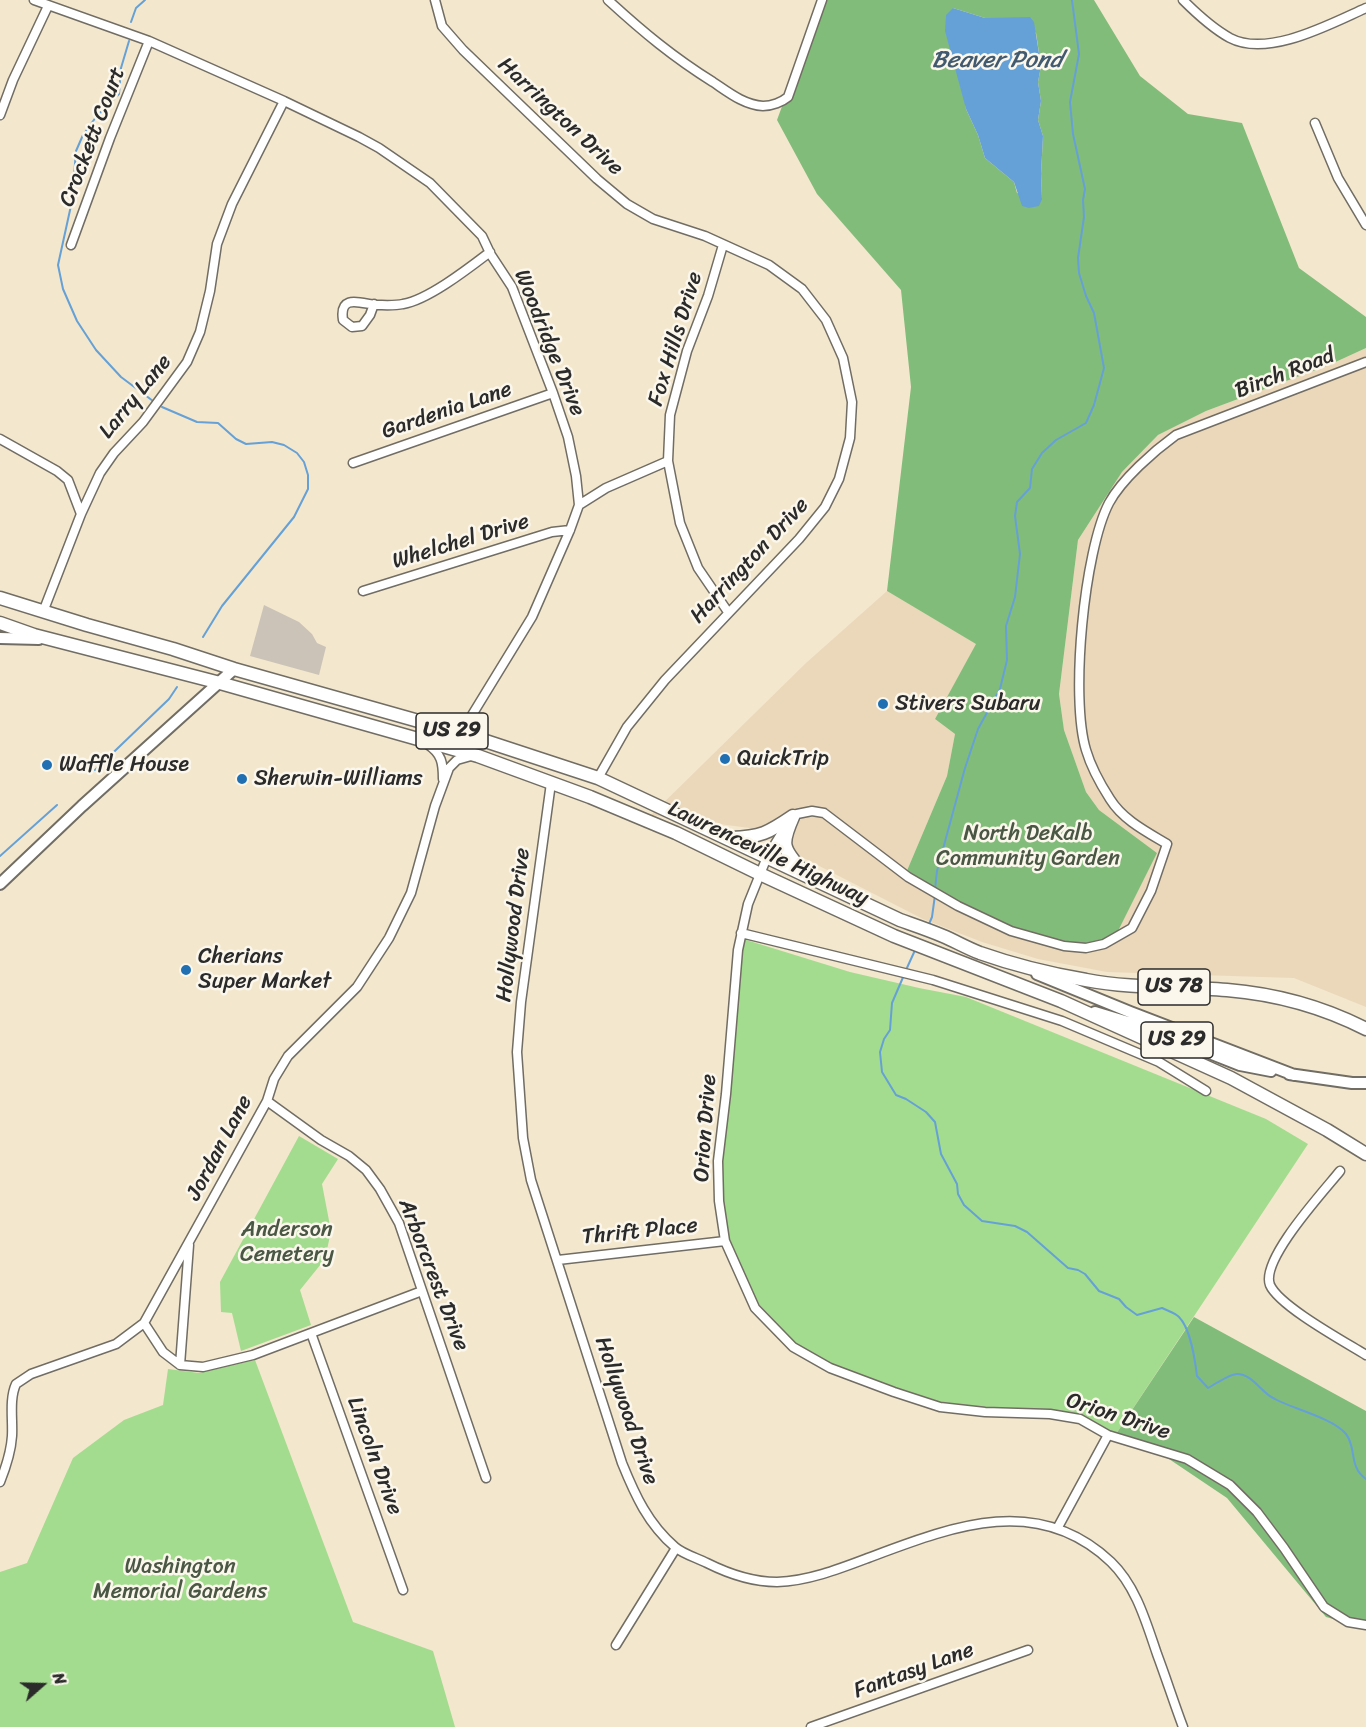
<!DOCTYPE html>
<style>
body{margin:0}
#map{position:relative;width:1366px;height:1727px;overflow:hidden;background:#f3e7cd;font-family:Sriracha,sans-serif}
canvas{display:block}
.north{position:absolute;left:12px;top:1655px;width:60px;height:60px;-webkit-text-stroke:4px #fbf7ec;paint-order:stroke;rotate:70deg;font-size:16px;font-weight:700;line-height:24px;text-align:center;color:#2b2b2b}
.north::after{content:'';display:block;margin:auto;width:21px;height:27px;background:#2b2b2b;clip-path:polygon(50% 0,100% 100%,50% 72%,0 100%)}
</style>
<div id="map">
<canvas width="1366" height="1727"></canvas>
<div class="north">N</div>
</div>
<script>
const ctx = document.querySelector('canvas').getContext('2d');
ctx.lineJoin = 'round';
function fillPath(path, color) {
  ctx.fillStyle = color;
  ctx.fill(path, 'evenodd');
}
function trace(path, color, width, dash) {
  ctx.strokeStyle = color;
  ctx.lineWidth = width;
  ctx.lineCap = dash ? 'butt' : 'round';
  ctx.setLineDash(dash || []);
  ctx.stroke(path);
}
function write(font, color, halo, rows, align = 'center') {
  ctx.font = font + ' Sriracha,sans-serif';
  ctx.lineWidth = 5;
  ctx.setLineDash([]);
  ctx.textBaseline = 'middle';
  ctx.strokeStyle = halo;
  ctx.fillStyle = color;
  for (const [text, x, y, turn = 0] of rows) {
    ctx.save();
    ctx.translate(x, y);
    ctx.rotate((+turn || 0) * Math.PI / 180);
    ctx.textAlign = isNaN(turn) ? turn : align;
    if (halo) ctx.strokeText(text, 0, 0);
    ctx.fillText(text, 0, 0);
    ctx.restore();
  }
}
const built = new Path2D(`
 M1366,348V1007L1294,978L1107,972L1038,959L982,942L923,919L790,851L757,829L651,815L806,663L887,591L977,644L935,719L955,734L947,776L906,873L1157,853L1099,810L1086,792L1064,730L1059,694L1078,540L1122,472L1158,435L1206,411L1329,365Z`);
const industrial = new Path2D(`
 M264,605L299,622L312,634L317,643L326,647L319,675L250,656Z`);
const green = new Path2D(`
 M743,939L850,972L919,988L966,997L1266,1119L1308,1144L1116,1434L1075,1415L952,1410L832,1372L788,1343L754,1310L728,1238L717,1147Z
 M299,1136L338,1159L322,1184L331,1231L325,1259L300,1290L311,1325L241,1351L232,1313L221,1312L220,1282Z
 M255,1360L353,1622L433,1651L455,1727H0V1572L27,1563L73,1458L124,1420L163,1405L168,1369L199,1373Z`);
const forest = new Path2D(`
 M821,0H1094L1140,76L1188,114L1242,123L1299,268L1366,317V348L1329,365L1206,411L1158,435L1122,472L1078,540L1059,694L1064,730L1086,792L1099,810L1157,853L1116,935L1090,945L1040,937L996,921L940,894L906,873L947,776L955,734L935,719L976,644L887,591L911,387L901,290L817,194L777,120ZM953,8L985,18H1016L1036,33L1041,66L1038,82L1041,101L1038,120L1043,136L1041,174L1042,199L1017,193L1014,182L985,158L978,135L966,109Z
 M1194,1317L1366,1411V1628L1326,1617L1227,1498L1169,1459L1116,1434Z`);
const water = new Path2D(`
 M953,8L985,18L1030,17L1034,22L1041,66L1038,82L1041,101L1038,120L1043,136L1041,174L1042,199L1039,206L1029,208L1022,206L1014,182L985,158L978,135L966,109L945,31L946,15Z`);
const stream = new Path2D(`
 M131,22L136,8L145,0
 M129,41L121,68L119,94L96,117L83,135L76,151L72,201L58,265L63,289L77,321L96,350L121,377L153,401
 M162,407L197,422L218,423L236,439L246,444L272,442L284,445L297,453L304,462L308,475V489L294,517L222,606L203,637
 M95,770L169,699L177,687
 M0,856L57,805
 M935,889L937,871L965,768L978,729L1000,689L1007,660L1006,626L1015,597L1020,554L1015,516L1017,502L1030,488L1032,469L1042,453L1056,440L1086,423L1094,405L1104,368L1094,313L1086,296L1079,273L1078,258L1084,217L1083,200L1085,189L1073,134L1070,102L1079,54L1072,0
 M929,924L932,917L935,895
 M906,970L916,948
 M904,975L892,1003L890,1030L884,1039L880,1052L882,1072L896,1095L906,1099L926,1112L935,1122L941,1154L957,1184L958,1194L964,1205L982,1221L1015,1226L1027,1232L1068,1268L1078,1270L1085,1274L1099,1291L1119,1299L1126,1307L1137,1315L1162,1308C1168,1311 1175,1313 1179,1317C1191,1329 1195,1360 1197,1376L1208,1388C1215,1384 1230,1374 1237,1374C1253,1374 1261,1393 1275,1399C1293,1409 1333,1418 1346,1434C1357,1448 1348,1466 1366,1479`);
const minor = new Path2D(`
 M34,0L149,41L284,101L359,137L379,148L430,183L482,236L491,255L512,287L553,393L568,437L576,476L579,505L570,530L532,617L461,733
 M435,0L442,26L463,50L597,179L627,204L653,219L705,236L769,265L802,289L826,320L843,358L852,402L850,438L839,479L825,507L799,539L665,680L627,727L598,778
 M608,0C643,32 673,57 713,82C728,92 744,105 763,106C772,106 782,102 788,97L822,0
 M1183,0C1197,14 1212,28 1230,38C1268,58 1330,24 1366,8
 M0,115L13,80L48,6
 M1315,123L1338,178L1366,225
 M71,245L110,138L149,41
 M723,245L708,296L687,351L670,415L668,461L680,523L698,568L728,612
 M374,304L370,315L362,326L352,327L343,320C339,294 360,303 375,305C384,305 394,306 403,304C428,300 469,268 490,252
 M1366,362L1176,435C1154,451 1122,479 1109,503C1084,551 1070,698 1086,750C1091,767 1101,785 1110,799C1123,820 1147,832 1167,844L1151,891L1132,928L1104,944L1086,948L1064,946L1011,931L958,906L908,877L824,813L812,811L797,814L781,834L767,857L748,904L738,950L726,1094L718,1161L719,1201L725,1241L755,1308L793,1347L830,1368L894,1392L940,1407L985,1412L1050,1414L1080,1419L1108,1435L1187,1459L1230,1485L1257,1512L1284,1548L1324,1607L1348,1622L1366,1625
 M0,439L57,471L68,480L81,514
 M353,463L553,393
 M579,505L606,488L668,461
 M363,591L552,532L570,530
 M43,612L81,514L100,473L114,453L143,422L187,362L200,332L210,291L217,244L232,204L284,101
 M427,744C442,754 443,763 443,779
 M551,783L521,1002L517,1052L523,1138L531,1180L622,1463C635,1495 648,1524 675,1547C683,1554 697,1558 707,1563C729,1574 751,1582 777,1582C808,1581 839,1569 868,1558C951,1527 1037,1492 1111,1562C1136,1586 1146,1622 1157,1654C1166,1678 1174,1703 1183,1727
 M741,933L933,980L1062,1021L1159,1062L1206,1091
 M267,1101L321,1140L349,1156L366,1170L380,1189L399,1223L486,1478
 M1340,1171C1324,1191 1260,1260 1270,1285C1279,1306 1345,1342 1366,1355
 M558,1260L725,1241
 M144,1323L163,1352L180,1365L203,1367L253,1355L422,1291
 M311,1333L403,1590
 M180,1365L189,1245
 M0,1482C6,1467 11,1452 12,1436C13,1420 9,1399 16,1384L31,1374L116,1344L144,1323L267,1101L274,1079L288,1056L357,987L389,938L411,893L435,806L449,768L457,760L471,756
 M1058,1527L1108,1435
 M616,1645L676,1548
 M811,1727L1028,1650`);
const major = new Path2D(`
 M0,638L39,639
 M0,884L82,806L234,669
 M1037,974L1130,1012L1294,1075
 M1095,1012L1141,1026L1240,1065L1271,1071
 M1289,1074L1352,1083H1366`);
const highway = new Path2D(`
 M0,598L87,625L173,649L234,669L461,733L598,778L900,920C914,925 929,930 943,936C955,941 967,948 980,953C1014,965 1051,974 1086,980C1132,989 1180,986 1227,990C1275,994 1323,1007 1366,1029
 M0,623L34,635L220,683L478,756L590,797L676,833L760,874L894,936L1061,1001L1231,1078L1327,1130L1366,1154
 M793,817C781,844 782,848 802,870
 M731,838C761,837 768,833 793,816`);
const markers = [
 [883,704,6,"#1f6fb2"],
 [725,759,6,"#1f6fb2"],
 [47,765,6,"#1f6fb2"],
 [242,779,6,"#1f6fb2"],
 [186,970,6,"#1f6fb2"]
];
const shields = [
 [452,731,72],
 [1174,987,72],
 [1177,1040,72]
];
const shieldNames = [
 ["US 29",452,731],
 ["US 78",1174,987],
 ["US 29",1177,1040]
];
const streetNames = [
 ["Harrington Drive",560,117,43],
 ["Crockett Court",93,137,-69],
 ["Fox Hills Drive",676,339,-73],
 ["Woodridge Drive",549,343,68],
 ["Birch Road",1285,374,-21],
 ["Larry Lane",136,397,-51],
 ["Gardenia Lane",447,411,-19],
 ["Whelchel Drive",461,542,-17],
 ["Harrington Drive",750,561,-47],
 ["Lawrenceville Highway",768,854,25],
 ["Hollywood Drive",514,925,-83],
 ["Orion Drive",706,1128,-86],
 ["Jordan Lane",220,1148,-62],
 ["Thrift Place",640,1232,-6],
 ["Arborcrest Drive",433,1275,69],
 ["Hollywood Drive",626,1411,71],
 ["Orion Drive",1118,1417,18],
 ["Lincoln Drive",374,1456,70],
 ["Fantasy Lane",914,1671,-20]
];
const poiNames = [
 ["Stivers Subaru",895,704],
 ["QuickTrip",737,759],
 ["Waffle House",59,765],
 ["Sherwin-Williams",254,779],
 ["Cherians",198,957],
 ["Super Market",198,982]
];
const parkNames = [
 ["North DeKalb",1028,834],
 ["Community Garden",1028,859],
 ["Anderson",287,1230],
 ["Cemetery",287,1255],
 ["Washington",180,1567],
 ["Memorial Gardens",180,1592]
];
const waterNames = [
 ["Beaver Pond",997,61]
];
fillPath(built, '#ebd8ba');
fillPath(industrial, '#cbc3b8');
fillPath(green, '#a3dc8f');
fillPath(forest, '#82bc7a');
fillPath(water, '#65a1d6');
trace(stream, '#65a1d6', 2);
trace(minor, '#716d64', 11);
trace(major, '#716d64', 14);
trace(highway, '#716d64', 15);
trace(minor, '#fff', 8);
trace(major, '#fff', 10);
trace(highway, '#fff', 12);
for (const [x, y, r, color] of markers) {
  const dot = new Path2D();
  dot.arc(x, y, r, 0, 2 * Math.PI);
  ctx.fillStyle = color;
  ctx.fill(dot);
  trace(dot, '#fbf7ec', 2);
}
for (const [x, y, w] of shields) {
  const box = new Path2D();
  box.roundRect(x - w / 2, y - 18, w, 36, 4.5);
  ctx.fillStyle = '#fbf7ec';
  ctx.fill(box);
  trace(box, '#2b2b2b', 1.5);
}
write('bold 21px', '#2b2b2b', null, shieldNames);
write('22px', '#2b2b2b', '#fbf7ec', streetNames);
write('22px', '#2b2b2b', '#fbf7ec', poiNames, 'left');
write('22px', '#495744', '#fbf7ec', parkNames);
write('italic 24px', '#425a6f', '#fbf7ec', waterNames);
</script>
